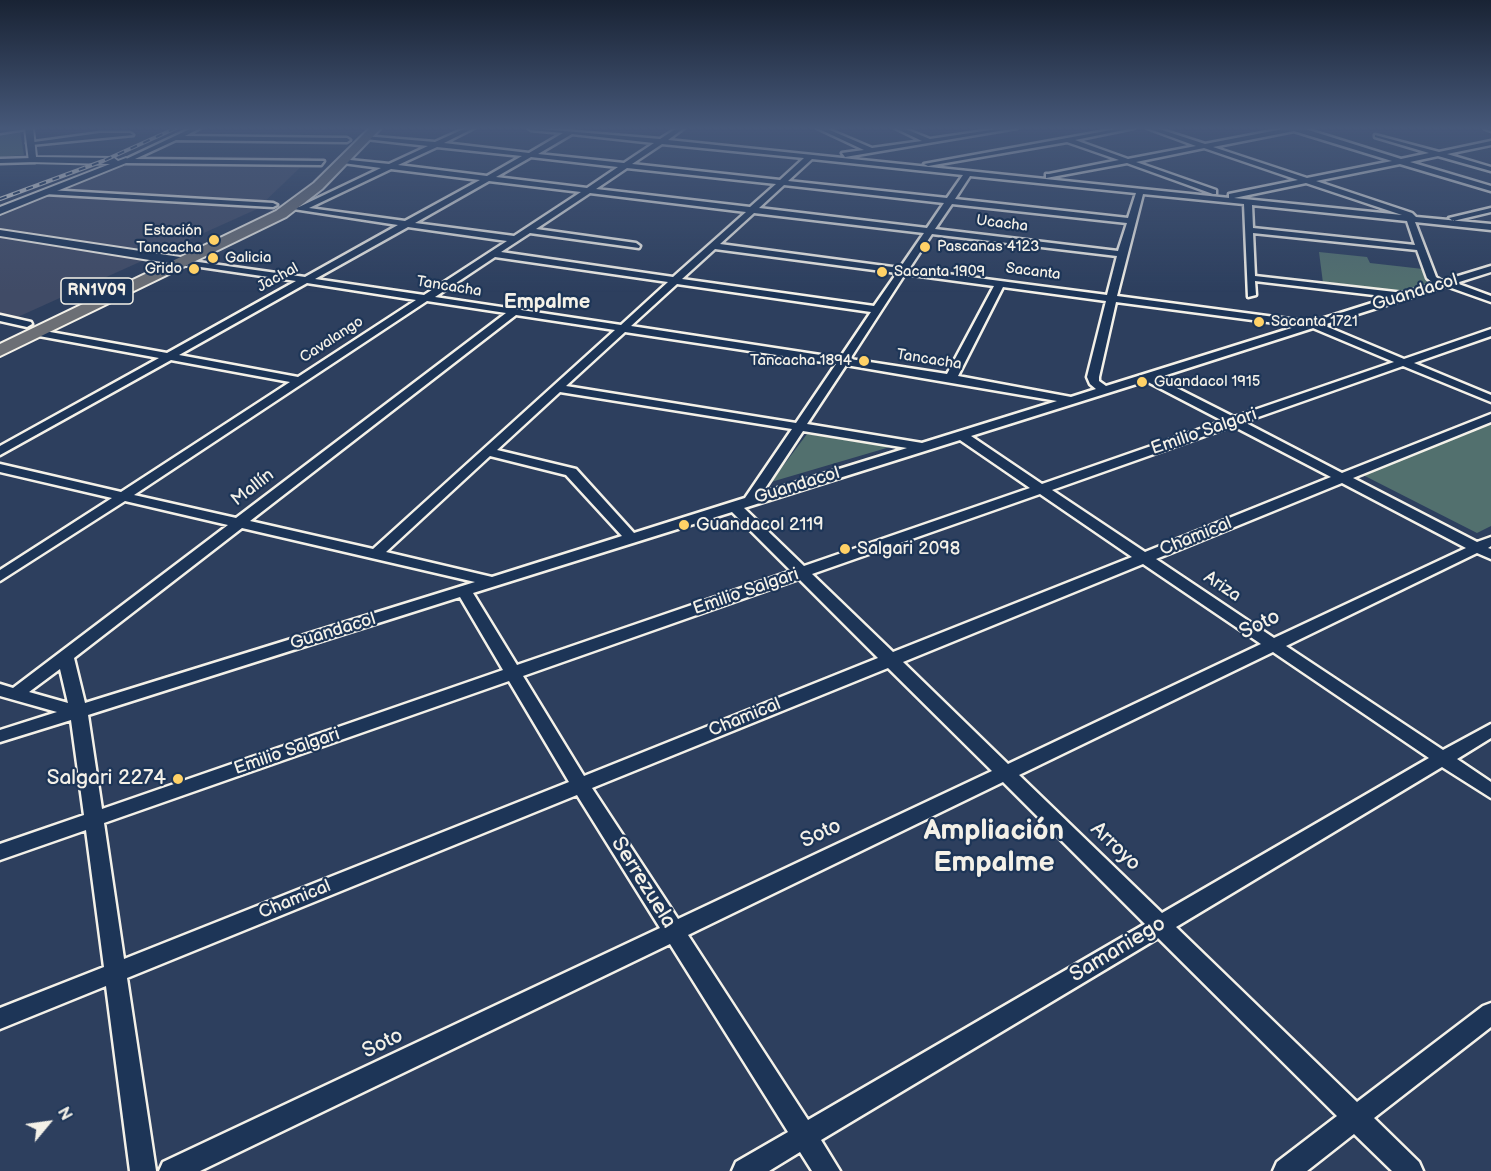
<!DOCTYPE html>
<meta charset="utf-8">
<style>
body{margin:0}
#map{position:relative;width:1491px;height:1171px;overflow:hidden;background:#2d3f5e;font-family:"Balsamiq Sans",sans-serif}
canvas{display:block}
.north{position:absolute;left:18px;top:1093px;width:60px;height:60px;-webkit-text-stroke:4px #1d3557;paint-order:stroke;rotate:61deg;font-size:16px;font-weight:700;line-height:24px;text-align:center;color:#f4f1e8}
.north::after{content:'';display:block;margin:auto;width:21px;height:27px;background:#f4f1e8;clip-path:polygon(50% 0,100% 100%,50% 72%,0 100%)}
</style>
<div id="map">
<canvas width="1491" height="1171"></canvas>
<div class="north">N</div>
</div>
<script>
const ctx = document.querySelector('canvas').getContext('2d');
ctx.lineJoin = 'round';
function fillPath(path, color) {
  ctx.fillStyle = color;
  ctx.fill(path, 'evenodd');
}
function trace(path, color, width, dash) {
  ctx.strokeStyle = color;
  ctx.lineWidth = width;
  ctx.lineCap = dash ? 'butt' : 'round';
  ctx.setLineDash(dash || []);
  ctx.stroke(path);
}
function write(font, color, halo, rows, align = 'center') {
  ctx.font = font + ' "Balsamiq Sans",sans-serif';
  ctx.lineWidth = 4.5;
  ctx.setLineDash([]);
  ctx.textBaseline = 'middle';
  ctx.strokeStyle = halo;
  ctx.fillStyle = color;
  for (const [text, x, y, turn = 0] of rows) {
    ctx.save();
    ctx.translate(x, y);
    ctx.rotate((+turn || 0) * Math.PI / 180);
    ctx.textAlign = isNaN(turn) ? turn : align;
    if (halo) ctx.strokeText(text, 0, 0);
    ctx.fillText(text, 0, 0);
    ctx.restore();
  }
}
const built = new Path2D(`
 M151,156L311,157L257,209L0,325V211Z`);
const green = new Path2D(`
 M20,131L24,155L0,157V133Z
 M1319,252L1367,257L1370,263L1423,269L1429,284L1399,291L1323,283Z
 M1491,424V526L1477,533L1363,475Z
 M807,434L890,447L771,482Z`);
const minor = new Path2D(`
 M13,128H32L0,133V129Z
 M192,128H200L185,136L347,138L350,140L347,142L176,140L135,159L324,161L321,165L126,163L122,161Z
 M466,128H474L444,143L529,153L563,133L531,130L528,128L660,139L677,128H684L668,140L1229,198V194L1298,180L1204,148L1136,162L1216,190V194H1213L1127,163L1046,178V174H1049L1119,160L1067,142L928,166L924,164L1122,128H1134L1075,140L1128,159L1196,146L1147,128H1156L1205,144L1288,128H1302L1401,159L1429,153L1375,137V135L1439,152L1491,141V145L1447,154L1491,167V171L1438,156L1410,162L1491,186V191L1400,164L1316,181L1412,213L1416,217L1491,224V230L1415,222L1436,277L1442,281L1491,266V272L1456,283L1491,296V302L1446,286L1323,325L1404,359L1491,329V336L1414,363L1491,395V402L1403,366L1244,422L1342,473L1491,414V422L1353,478L1477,542L1491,537V546L1488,548L1491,549V559L1477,553L1286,646L1443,750L1491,724V738L1457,759L1491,782V798L1442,767L1176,927L1357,1102L1483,1006L1491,1003V1027L1374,1118L1419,1162L1423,1171H1392L1354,1134L1307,1171H1273L1277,1162L1337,1116L1158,938L821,1140L840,1171H812L800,1152L769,1171H732L736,1162L788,1132L670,944L200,1171H159L163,1162L660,928L577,795L127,978L156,1171H130L106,986L0,1029V1008L104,967L86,830L0,860V844L84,815L71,720L0,742V730L57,712L0,696V684L13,688L228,525L125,501L0,581V570L112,498L0,472V464L121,492L290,382L171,360L0,455V446L159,358L39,336L34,333L39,330L167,353L296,281L187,265L182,262L184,260L305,277L398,225L287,208L291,206L299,207L381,168L343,163L340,159L389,164L428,146L366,139L364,136L435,142ZM1294,131L1392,161L1307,178L1213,147ZM572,134L654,143L624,163L538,154ZM662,144L804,158L780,180L632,164ZM437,147L522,156L487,176L398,165ZM531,157L618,167L587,188L496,177ZM812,159L963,175L947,198L788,181ZM627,168L776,184L750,207L596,189ZM391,169L480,180L405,221L309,208ZM970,176L1136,193L1128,218L955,199ZM489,181L581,192L514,236L415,223ZM1306,183L1402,215L1234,198ZM784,185L944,203L927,228L759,208ZM590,193L746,212L673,277L501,252L530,233L639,248L640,246L636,243L536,229ZM1143,194L1244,204L1248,297L1256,295L1255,281L1391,297L1312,322L1117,296ZM952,204L1127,223L1118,251L935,229ZM1252,205L1407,221L1415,245L1253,228ZM754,213L924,233L900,268L720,244ZM408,227L507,241L424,295L315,279ZM1253,233L1417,250L1427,278L1434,284L1404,293L1255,276ZM932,234L1117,256L1107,295L909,269ZM715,249L897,273L874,306L682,279ZM495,257L668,282L621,325L435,297ZM905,274L994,286L947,374L850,359ZM307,283L416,300L298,377L179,355ZM677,284L871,312L840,358L631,326ZM1003,287L1106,301L1087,377L1090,384L1096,389L1071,397L958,376ZM427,301L506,313L236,518L134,495ZM1116,302L1298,326L1106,386L1099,381V377ZM516,315L615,330L373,549L250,521ZM1313,328L1394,362L1234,417L1157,378ZM625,332L836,364L796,423L566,386ZM846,365L1057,401L922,443L807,424ZM1146,381L1223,421L1042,484L971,436ZM560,392L792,429L745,498L634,533L576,469L497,450ZM1233,426L1331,477L1145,552L1052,490ZM803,431L907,448L762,493ZM960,440L1030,488L804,566L744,508ZM490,456L566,475L622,536L492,577L386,552ZM1342,483L1466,548L1274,638L1156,559ZM1040,494L1132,557L893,652L812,574ZM732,512L791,571L517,665L473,593ZM242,528L475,582L85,703L74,658ZM1143,564L1261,644L1008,764L903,662ZM799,579L878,658L584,776L523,676ZM460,597L503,670L102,809L88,715ZM1273,652L1429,758L1162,913L1019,775ZM888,668L992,771L678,919L592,788ZM60,669L68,703L29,692ZM509,681L569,782L124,959L104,823ZM1003,782L1145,924L808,1120L688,935Z
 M817,128H825L872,148L922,141L895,128H903L930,139L1004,128H1017L845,157L842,153L864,150Z
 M1484,128H1491V131L1485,129Z
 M100,133H130L133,135L31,145L27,143Z
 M32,158L35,162L0,163V159Z
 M48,190L273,203L277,205L273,207L45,194L44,192Z
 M1491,208V212L1453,221L1449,218Z
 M0,315L31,322L32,324L27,327L0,321Z`);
const tertiary = new Path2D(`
 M25,128H33L36,157L114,158L118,161L126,158L131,161L0,214V207L110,164L29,162Z
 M0,230L187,258L193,262L187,266L0,236Z`);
const primary = new Path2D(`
 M370,128H381L322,189L286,217L0,356V344L276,211L314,183Z`);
const rail = new Path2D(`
 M0,199L103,161L176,128`);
const markers = [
 [214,240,6,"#ffd166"],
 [925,247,6,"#ffd166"],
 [213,258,6,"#ffd166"],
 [194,269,6,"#ffd166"],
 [882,272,6,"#ffd166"],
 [1259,322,6,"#ffd166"],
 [864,361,6,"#ffd166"],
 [1142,382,6,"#ffd166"],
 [684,525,6,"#ffd166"],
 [845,549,6,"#ffd166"],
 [178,779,6,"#ffd166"]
];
const farStreetnames = [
 ["Ucacha",1002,224,7],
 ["Sacanta",1033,272,7],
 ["Jachal",278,278,-29],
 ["Tancacha",449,287,9],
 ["Cavalango",332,340,-33],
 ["Tancacha",929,360,9]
];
const farPoinames = [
 ["Estación",202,231,"right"],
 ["Tancacha",202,248,"right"],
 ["Pascanas 4123",937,247],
 ["Galicia",225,258],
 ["Grido",182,269,"right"],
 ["Sacanta 1909",894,272],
 ["Sacanta 1721",1271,322],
 ["Tancacha 1894",852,361,"right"],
 ["Guandacol 1915",1154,382]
];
const shields = [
 [97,291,72]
];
const shieldNames = [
 ["RN1V09",97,291]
];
const streetNames = [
 ["Guandacol",1415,293,-17],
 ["Emilio Salgari",1204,432,-19],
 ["Guandacol",797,486,-17],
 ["Mallín",253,488,-38],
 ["Chamical",1196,537,-22],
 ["Ariza",1222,587,34],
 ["Emilio Salgari",746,592,-19],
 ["Guandacol",333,632,-17],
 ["Chamical",745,718,-22],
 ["Emilio Salgari",287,752,-19],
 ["Chamical",295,900,-22]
];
const poiNames = [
 ["Guandacol 2119",696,525],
 ["Salgari 2098",857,549]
];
const farDistrictnames = [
 ["Empalme",547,303]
];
const nearStreetnames = [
 ["Soto",1260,625,-26],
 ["Soto",821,834,-25],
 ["Arroyo",1115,847,44],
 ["Serrezuela",643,883,58],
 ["Samaniego",1118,950,-31],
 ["Soto",383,1044,-26]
];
const nearPoinames = [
 ["Salgari 2274",166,779]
];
const nearDistrictnames = [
 ["Ampliación",994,832],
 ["Empalme",994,864]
];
fillPath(built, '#404b66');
fillPath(green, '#52706e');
trace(minor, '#f4f1e8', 5);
trace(tertiary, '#f4f1e8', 4);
trace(primary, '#f4f1e8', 4);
fillPath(minor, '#1d3557');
fillPath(tertiary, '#1d3557');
fillPath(primary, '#6c6f75');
trace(rail, '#f4f1e8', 4);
trace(rail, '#1d3557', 2, [7]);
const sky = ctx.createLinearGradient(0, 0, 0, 292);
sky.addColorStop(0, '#192334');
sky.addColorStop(0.44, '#465879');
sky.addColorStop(1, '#46587900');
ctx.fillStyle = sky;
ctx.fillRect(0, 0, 1491, 292);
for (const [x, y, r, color] of markers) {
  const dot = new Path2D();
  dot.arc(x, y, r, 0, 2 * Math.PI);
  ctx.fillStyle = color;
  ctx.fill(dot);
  trace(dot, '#1d3557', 2);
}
write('15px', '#f4f1e8', '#1d3557', farStreetnames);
write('15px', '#f4f1e8', '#1d3557', farPoinames, 'left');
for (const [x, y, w] of shields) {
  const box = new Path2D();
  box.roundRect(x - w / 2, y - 13, w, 26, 4.5);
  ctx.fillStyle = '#1d3557';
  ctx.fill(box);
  trace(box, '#f4f1e8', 1.5);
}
write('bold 16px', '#f4f1e8', null, shieldNames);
write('18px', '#f4f1e8', '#1d3557', streetNames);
write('18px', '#f4f1e8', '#1d3557', poiNames, 'left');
write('bold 20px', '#f4f1e8', '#1d3557', farDistrictnames);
write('21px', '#f4f1e8', '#1d3557', nearStreetnames);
write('21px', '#f4f1e8', '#1d3557', nearPoinames, 'right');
write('bold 28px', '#f4f1e8', '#1d3557', nearDistrictnames);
</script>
